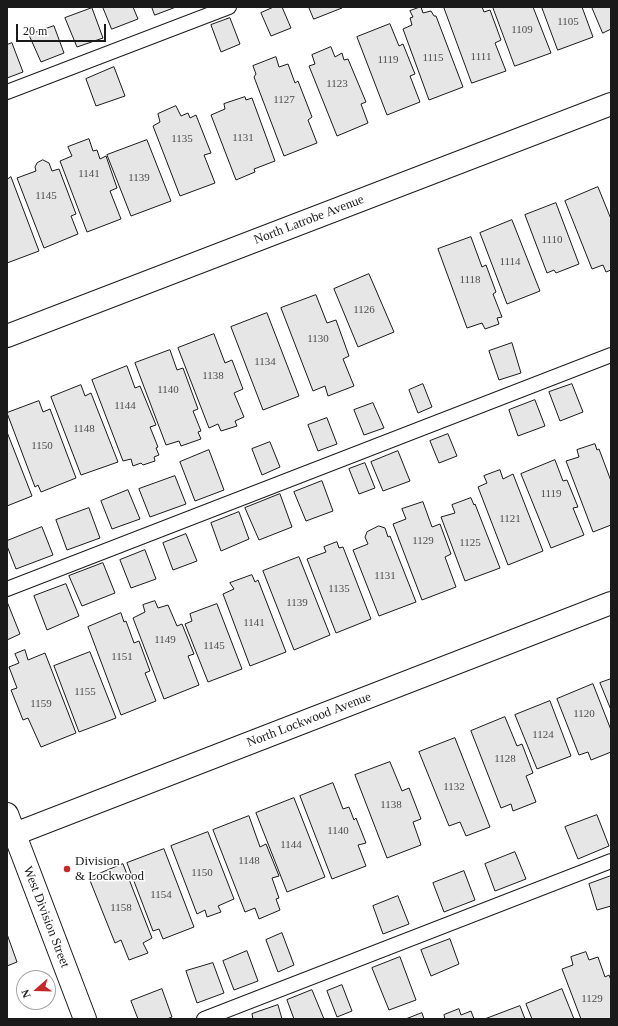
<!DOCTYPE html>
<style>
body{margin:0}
#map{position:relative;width:618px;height:1026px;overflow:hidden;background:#fff;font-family:"Times New Roman",serif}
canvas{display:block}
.frame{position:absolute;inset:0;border:8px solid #1a1a1a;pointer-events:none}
.north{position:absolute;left:16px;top:970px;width:40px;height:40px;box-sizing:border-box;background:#fff;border:1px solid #a3a3a3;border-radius:50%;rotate:250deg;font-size:11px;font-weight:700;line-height:16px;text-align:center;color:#1a1a1a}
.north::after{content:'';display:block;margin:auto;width:14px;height:18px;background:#c62828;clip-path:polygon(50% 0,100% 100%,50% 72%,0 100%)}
.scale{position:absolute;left:16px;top:24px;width:90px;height:18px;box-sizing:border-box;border:2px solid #1a1a1a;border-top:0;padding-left:5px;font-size:12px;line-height:14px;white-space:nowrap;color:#1a1a1a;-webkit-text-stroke:3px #fff;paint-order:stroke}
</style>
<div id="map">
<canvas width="618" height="1026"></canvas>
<div class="frame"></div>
<div class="north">N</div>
<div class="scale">20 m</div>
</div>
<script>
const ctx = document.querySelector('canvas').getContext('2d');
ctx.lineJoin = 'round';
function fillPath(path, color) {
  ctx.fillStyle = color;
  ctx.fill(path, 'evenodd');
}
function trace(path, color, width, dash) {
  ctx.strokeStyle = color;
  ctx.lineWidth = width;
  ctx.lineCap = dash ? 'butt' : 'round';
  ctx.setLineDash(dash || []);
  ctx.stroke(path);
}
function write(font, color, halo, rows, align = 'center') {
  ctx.font = font + ' "Times New Roman",serif';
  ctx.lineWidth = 3;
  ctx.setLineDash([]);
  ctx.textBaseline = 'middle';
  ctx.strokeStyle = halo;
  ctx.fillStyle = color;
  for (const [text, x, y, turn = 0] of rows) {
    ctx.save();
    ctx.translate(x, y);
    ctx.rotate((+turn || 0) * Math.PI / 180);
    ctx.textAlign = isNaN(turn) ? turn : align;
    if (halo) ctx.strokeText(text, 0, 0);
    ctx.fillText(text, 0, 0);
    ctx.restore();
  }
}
const building = new Path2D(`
 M103,7H133L138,19L112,29Z
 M152,7H176L155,15Z
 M274,7H282L291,28L271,36L261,13Z
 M309,7H342V8L314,19Z
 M421,7L423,13L431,11L434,16H436L463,87L429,100L403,29L412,25L410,18L413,17L410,11Z
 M444,7H482L484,12L490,10L501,40L495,43L506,71L472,83Z
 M493,7H533L551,53L515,66Z
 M542,7H582L593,37L558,50Z
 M592,7H611V29L603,33Z
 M92,8L103,38L77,47L65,18Z
 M230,18L240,44L221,52L211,25Z
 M390,24L399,46L403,44L415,74L410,76L420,102L387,115L357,37Z
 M54,26L64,53L41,62L29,35Z
 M12,43L23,72L7,78V45Z
 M331,47L335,57L342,53L344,60L348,59L366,102L361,104L368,123L337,136L309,66L315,64L312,55Z
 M276,57L279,67L288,64L295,83L298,81L312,117L308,120L317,143L284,156L254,77L256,74L253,66Z
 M114,67L125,96L96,106L86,79Z
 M245,97L246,100L252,98L275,161L254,169L255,172L236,180L211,115L225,109L224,104Z
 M176,106L181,116L188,113L190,118L196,115L211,153L204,155L215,183L180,196L153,126L160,122L158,114Z
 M89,139L93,151L97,150L100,159L106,156L117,188L110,191L121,219L87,232L60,161L72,156L68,147Z
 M147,140L171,201L131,216L107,155Z
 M43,160L49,163L52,171L59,169L76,214L71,216L78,234L44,248L17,178L36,171L35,167L37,163Z
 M11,177L39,251L7,263V178V179Z
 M598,187L611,219V270L606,272L603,265L592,269L565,201Z
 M556,203L579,264L556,273L554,270L547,273L525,215Z
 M512,220L540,291L507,304L480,233Z
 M471,237L482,267L486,265L496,292L493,294L502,317L497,318L499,324L485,329L482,323L467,328L438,249Z
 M369,274L394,332L358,347L334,289Z
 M316,295L327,323L336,320L349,356L343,359L354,386L328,396L325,386L313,391L281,308Z
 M267,313L299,396L263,410L231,327Z
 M214,334L225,363L232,360L243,389L234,393L244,417L235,421L237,426L221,431L218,424L209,428L178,348Z
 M512,343L521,373L499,380L489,351Z
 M170,350L177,370L183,368L198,409L193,411L201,431L198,432L201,439L181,446L179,441L166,445L135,363Z
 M127,366L135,388L140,386L156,425L150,427L158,447L156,448L159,455L154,457L155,461L143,465L141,463L133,466L131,459L123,461L92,380Z
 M423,384L432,407L418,413L409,390Z
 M572,384L583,412L560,421L549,392Z
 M81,385L85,396L91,393L118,462L81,475L51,397Z
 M535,400L545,426L518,436L509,410Z
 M39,401L43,412L50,409L76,478L41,492L38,485L35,487L7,413Z
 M373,403L384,428L364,435L354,410Z
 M327,418L337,444L318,451L308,425Z
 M7,432L32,496L7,506Z
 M448,434L457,456L439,463L430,441Z
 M270,442L280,467L262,475L252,449Z
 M595,444L597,450L599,449L611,481V525L593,532L566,461L579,457L577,450Z
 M209,450L224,490L195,501L180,462Z
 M398,451L410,481L383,491L371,462Z
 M555,460L563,481L567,480L578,507L573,508L584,535L551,548L521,474Z
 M365,463L375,488L359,494L349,469Z
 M500,470L503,479L513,474L543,551L508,565L478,487L487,483L484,476Z
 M175,476L186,504L150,517L139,489Z
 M322,481L333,511L306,521L294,492Z
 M128,490L140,519L112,529L101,501Z
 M280,494L292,527L259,540L245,508Z
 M471,498L474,505L475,504L500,568L465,581L441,517L455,513L452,505Z
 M423,502L432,527L440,524L451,554L445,557L456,587L422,600L393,524L406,519L402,509Z
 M89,508L100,538L67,550L56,520Z
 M239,512L249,539L221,551L211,523Z
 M379,526L385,528L388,537L390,536L416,602L379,616L353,550L368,544L365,537L367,532Z
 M42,527L53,555L16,569L7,546V541Z
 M186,534L197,561L173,570L163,543Z
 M337,542L339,548L343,547L371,619L336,633L307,559L326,552L324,547Z
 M145,550L156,579L131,588L120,560Z
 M299,557L330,635L294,650L263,571Z
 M103,563L115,593L82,606L69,576Z
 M252,575L255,582L258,580L286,652L250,666L223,594L234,589L230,583Z
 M66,584L79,616L47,630L34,596Z
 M155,601L158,608L168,605L177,626L182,624L194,654L188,656L199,685L164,699L133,618L145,612L143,605Z
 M8,604L20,634L7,640V605Z
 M217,604L242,669L208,682L185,624L192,621L190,614Z
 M121,613L124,622L126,621L134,643L139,641L150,671L145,673L156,701L121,715L88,627Z
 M25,650L28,660L45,653L76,733L41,747L28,718L23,720L11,690L17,688L9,667L19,663L15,654Z
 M90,652L116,718L79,732L54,666Z
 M611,679V710L600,683Z
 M593,684L611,730V752L591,760L588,752L579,755L557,699Z
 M550,701L571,756L537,769L515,715Z
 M505,717L517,746L522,744L533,773L526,776L536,802L513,811L511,804L501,808L471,731Z
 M455,738L490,827L466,836L460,822L449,826L419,752Z
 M390,762L402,791L409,788L421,819L413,822L421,845L387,858L355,775Z
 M333,783L343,809L349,807L354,820L356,818L366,843L358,845L366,866L332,879L300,796Z
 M294,798L325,877L287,892L256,813Z
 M597,815L609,846L578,859L565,827Z
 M249,816L260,847L266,844L279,876L272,878L279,898L276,899L280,910L259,919L255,908L245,912L213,830Z
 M208,832L234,899L218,906L221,912L207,917L205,910L197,914L171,846Z
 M164,849L194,927L163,939L159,929L153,931L127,863Z
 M515,852L526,879L495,891L485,864Z
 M123,864L152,938L143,943L148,953L129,960L121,940L115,943L89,878Z
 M464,871L475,900L444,912L433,883Z
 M611,876V906L597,910L589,884Z
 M398,896L409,924L383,934L373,906Z
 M282,933L294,965L278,972L266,940Z
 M7,934L17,962L7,966Z
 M450,939L459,964L431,976L421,950Z
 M247,951L258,981L234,990L223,961Z
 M586,952L589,960L598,957L605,977L609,975L611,980V1019H581L562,969L573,965L571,957Z
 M400,957L416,1000L389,1010L372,968Z
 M213,963L224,993L197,1003L186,971Z
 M342,985L352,1011L337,1017L327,991Z
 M162,989L172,1017L167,1019H138L131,1001Z
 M562,989L574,1019H532L526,1004Z
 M312,990L324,1019H294L287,1000Z
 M278,1005L282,1019H253L252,1014Z
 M520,1006L525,1019H485Z
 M459,1009L461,1015L471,1011L474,1019H445L444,1015Z
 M422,1013L424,1019H406Z`);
const lane = new Path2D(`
 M7,92L229,7
 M7,589L611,355
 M204,1019L611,861`);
const street = new Path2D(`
 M7,336L611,104
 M7,837L611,603`);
const secondary = new Path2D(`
 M7,814L85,1019`);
const markers = [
 [67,869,4,"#c62828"]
];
const numberNames = [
 ["1105",568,22],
 ["1109",522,30],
 ["1111",481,57],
 ["1115",433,58],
 ["1119",388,60],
 ["1123",337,84],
 ["1127",284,100],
 ["1131",243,138],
 ["1135",182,139],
 ["1141",89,174],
 ["1139",139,178],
 ["1145",46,196],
 ["1110",552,240],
 ["1114",510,262],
 ["1118",470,280],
 ["1126",364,310],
 ["1130",318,339],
 ["1134",265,362],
 ["1138",213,376],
 ["1140",168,390],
 ["1144",125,406],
 ["1148",84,429],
 ["1150",42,446],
 ["1119",551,494],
 ["1121",510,519],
 ["1129",423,541],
 ["1125",470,543],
 ["1131",385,576],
 ["1135",339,589],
 ["1139",297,603],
 ["1141",254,623],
 ["1149",165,640],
 ["1145",214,646],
 ["1151",122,657],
 ["1155",85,692],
 ["1159",41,704],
 ["1120",584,714],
 ["1124",543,735],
 ["1128",505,759],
 ["1132",454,787],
 ["1138",391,805],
 ["1140",338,831],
 ["1144",291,845],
 ["1148",249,861],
 ["1150",202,873],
 ["1154",161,895],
 ["1158",121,908],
 ["1129",592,999]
];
const streetNames = [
 ["North Latrobe Avenue",309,220,-21],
 ["North Lockwood Avenue",309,720,-21],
 ["West Division Street",46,917,69]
];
const poiNames = [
 ["Division",75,862],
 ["& Lockwood",75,877]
];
fillPath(building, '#e6e6e6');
trace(building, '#1a1a1a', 1);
trace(lane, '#1a1a1a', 16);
trace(street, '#1a1a1a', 24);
trace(secondary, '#1a1a1a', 24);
trace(lane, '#fff', 14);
trace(street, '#fff', 22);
trace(secondary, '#fff', 22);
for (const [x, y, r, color] of markers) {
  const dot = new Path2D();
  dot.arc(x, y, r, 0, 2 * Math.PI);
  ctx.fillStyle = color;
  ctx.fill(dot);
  trace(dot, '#fff', 1.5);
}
write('11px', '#4d4d4d', null, numberNames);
write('13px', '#1a1a1a', '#fff', streetNames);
write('13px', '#1a1a1a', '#fff', poiNames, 'left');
</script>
